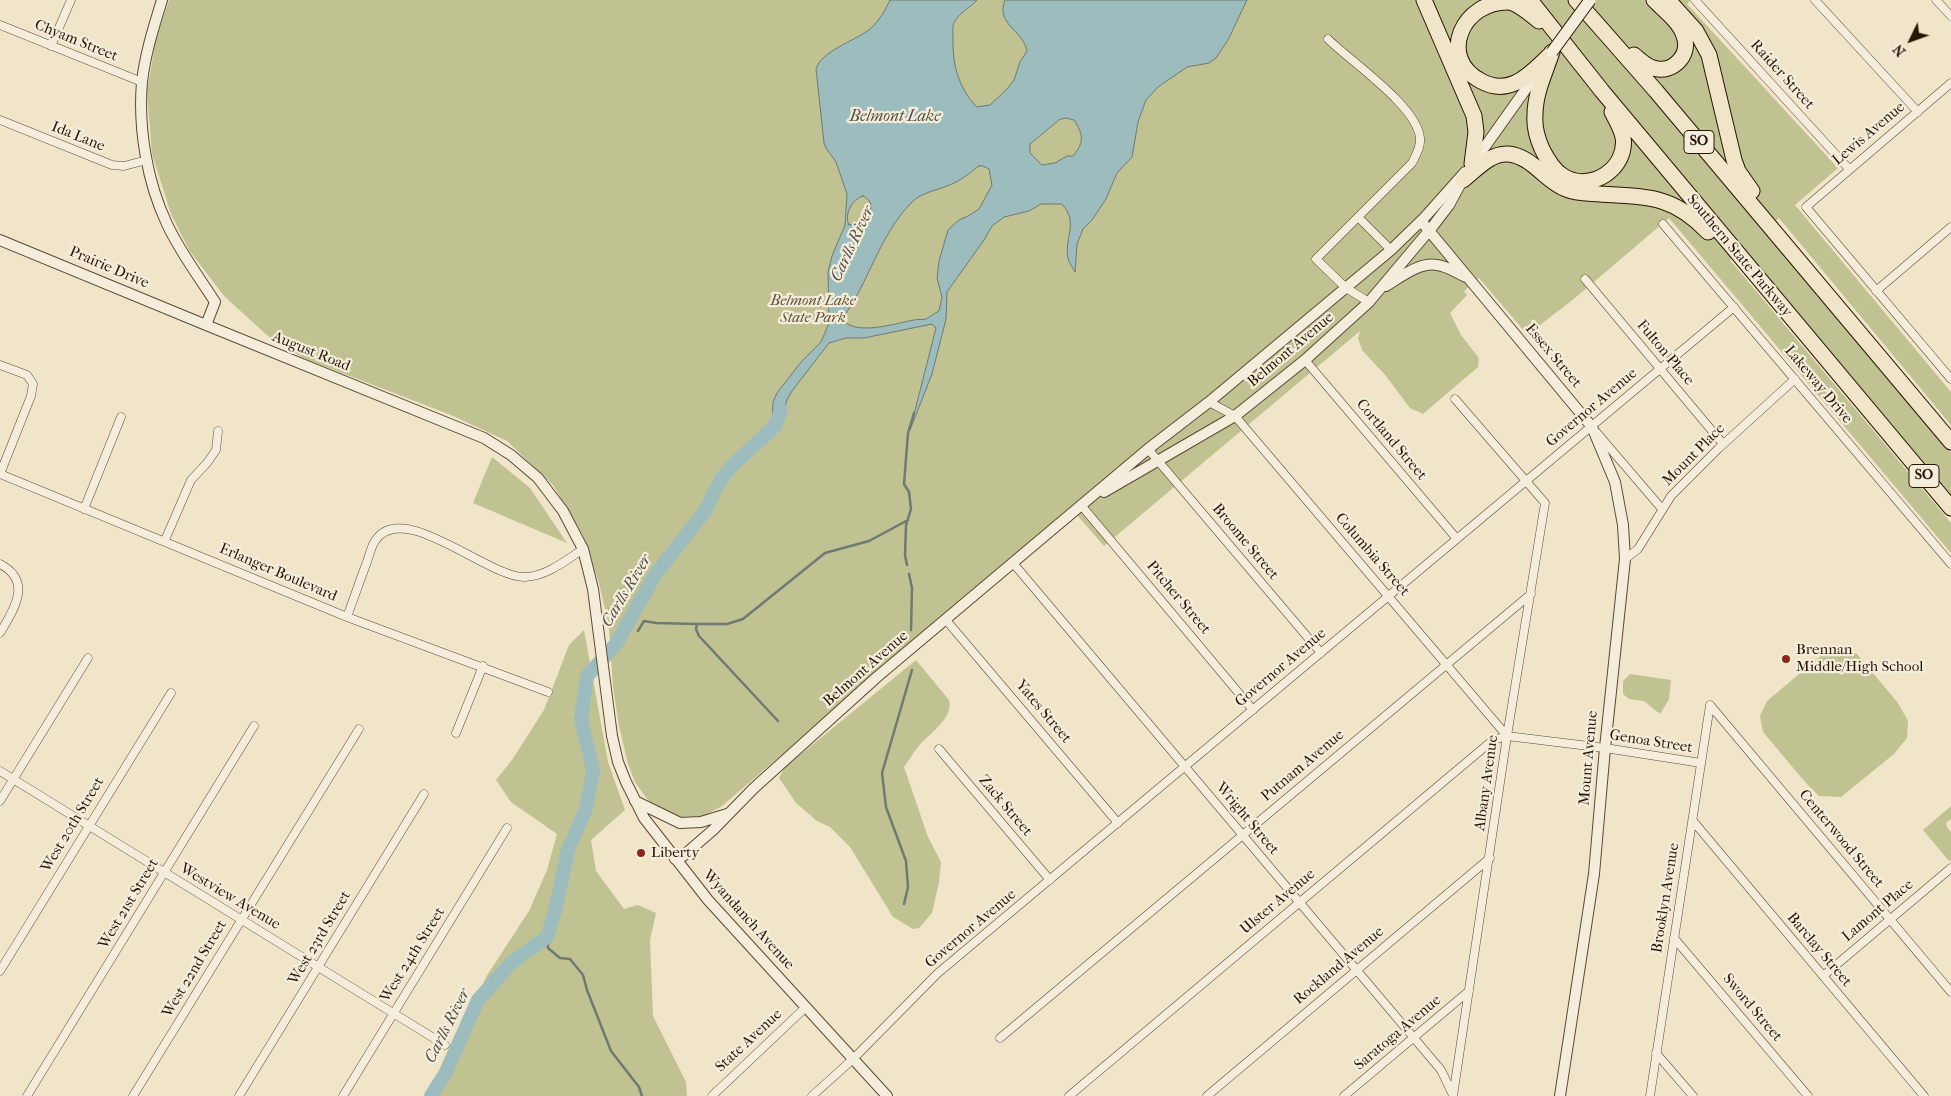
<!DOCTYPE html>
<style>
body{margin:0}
#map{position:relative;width:1951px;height:1096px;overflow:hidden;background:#f0e4c9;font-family:"IM FELL French Canon",serif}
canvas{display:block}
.north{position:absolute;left:1886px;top:15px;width:50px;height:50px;-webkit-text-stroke:4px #f5eddc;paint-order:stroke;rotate:228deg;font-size:14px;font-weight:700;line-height:20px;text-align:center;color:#281603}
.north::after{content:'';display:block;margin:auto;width:18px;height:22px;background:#281603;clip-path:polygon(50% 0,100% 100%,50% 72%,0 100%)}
</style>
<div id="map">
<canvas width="1951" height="1096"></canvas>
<div class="north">N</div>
</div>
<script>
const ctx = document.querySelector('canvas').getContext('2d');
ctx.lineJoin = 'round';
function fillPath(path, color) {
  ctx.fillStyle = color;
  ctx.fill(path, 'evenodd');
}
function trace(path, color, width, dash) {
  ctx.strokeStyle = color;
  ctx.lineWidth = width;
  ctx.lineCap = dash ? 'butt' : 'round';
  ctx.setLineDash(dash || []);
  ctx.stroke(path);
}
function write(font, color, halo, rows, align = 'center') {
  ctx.font = font + ' "IM FELL French Canon",serif';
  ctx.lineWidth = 4.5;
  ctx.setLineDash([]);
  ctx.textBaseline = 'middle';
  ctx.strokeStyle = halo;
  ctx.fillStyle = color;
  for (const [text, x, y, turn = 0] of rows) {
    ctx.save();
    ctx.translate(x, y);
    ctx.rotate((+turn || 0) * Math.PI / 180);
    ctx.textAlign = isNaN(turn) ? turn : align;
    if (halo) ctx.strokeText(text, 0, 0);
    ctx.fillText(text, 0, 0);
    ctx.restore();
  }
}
const green = new Path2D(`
 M169,0H1691L1687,4L1838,168L1795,205L1951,392V425L1779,218L1764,231L1951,452V497L1742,249L1730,260L1951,523V553L1669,218L1575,298L1531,332H1525L1479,278L1464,291L1467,295L1450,313L1461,335L1479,358L1478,367L1423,414L1410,408L1386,376L1362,350L1358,338L1360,331L1104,546L1070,507L722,806L700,818L679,819L658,810L647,799L635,782L628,764L619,726L613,687L609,627L599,583L583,535L553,485L507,441L451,415L303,358L268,336L224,296L189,250L171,214L152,154L147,92L156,38Z
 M492,457L530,488L567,543L473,503Z
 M584,630L608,762L625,810L591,840L596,871L624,909L638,905L656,913L650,940L653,1016L686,1082L687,1096H431L486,977L529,911L547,870L557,834L511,802L496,780L512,760L544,710L569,645Z
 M1829,649H1844L1857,654L1898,703L1908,721L1907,738L1894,754L1841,797L1819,796L1806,783L1763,732L1760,716L1767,701Z
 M916,660L949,700C954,719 928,734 918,747C913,753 909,760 904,767L928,837L941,862L939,882L932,913L919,928L913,929L893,917L850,847L830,827L817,821L796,803L779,778L785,767Z
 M1630,674L1671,680L1669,699L1660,714L1644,701L1629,699L1623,694V681Z
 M1951,806V819L1946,823L1947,827L1951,832V860L1949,861L1923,830Z`);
const water = new Path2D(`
 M890,0H977C971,7 959,13 955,21C952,25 953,31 953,36C952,63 958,88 977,107L990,105L1007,89L1014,80L1020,62L1027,51C1023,30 995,24 1005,0H1247L1228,40L1216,58L1209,63L1187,67L1158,87L1146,100L1138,122L1132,157L1117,173L1106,199L1092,220L1083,229L1077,244L1075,272C1073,268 1069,263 1068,258C1064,237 1079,223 1062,204H1041L1029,211L1004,217L992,226L984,240L947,292L946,319L932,374L910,430L936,328L932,324L864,338H846L829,343L792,391L787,400L781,422L778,428L772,423L773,402L777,393L801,362L821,342L829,323L828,272L832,256L845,225L847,194L836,162L826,148L824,143L816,69C821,51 855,41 870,29C879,21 885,11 890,0ZM1066,118L1074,120C1083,134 1085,142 1073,156H1067L1055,163L1042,165L1030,153V144L1059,120ZM979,166H983L989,169L992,185L979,209L968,216L959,220L948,230L939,261L937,278L942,297L939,311C935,313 930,317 926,319C922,320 918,319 914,320C896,323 855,337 842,319C869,283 879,235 912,202C923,191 941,190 954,183C963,179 971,172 979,166ZM863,196C871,200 872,204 870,212L859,222L849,225C844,214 852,199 863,196Z`);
const stream = new Path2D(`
 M907,565L905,555L906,525L911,509L909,492L904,484L908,433L914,413
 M909,574L912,588L911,630
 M638,631L644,621L656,623L697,624
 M778,721L699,636L696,629L697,624H727L743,619L825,553L869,541L908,520
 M904,904L908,887L906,861L886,807L882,773L912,670
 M547,937L548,948L560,958L570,959L583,975L587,990L611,1051L639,1087L642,1096`);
const river = new Path2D(`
 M431,1096L445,1074L478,1000L512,962L547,937L555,911L568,850L586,809L593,770L581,719L587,676L616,644L655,575L705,511L721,479L734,464L775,426L781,410`);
const minor = new Path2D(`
 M1695,0L1849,169
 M1815,0L1918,112
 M1936,0L1951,16
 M0,25L142,82
 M1328,39C1351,62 1417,106 1420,138C1421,147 1416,155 1412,163L1316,259L1346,288L1369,302
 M51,46L71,0
 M1951,83L1806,207L1951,379
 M0,120L112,165L124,166L147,160
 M1358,217L1391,250
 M1663,224L1951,564
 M1585,279L1723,444
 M1876,291L1951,227
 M1305,360L1457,539
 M0,365L27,375L33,384L31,396L0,474
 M1209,402L1235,416L1507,736
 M1597,433L1662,509
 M1148,449L1321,653
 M0,474L347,617L548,692
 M1081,505L1253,710
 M84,509L121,417
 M165,540L191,480L207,463L216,450L218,431
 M1625,559L1638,549L1671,496L1718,449L1795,379
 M1013,563L1441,1070L1453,1095
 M0,564C33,581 14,610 0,633
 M347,617C354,598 360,580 367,562C369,556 371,547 375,541C402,498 488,578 525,577C547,576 565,561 583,549
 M946,620L1118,823
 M1710,705L1951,992
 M456,733L483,666
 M939,749L1050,880
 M0,771L445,1045
 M0,801L88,658
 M1693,821L1924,1096
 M1674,938L1808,1096
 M0,971L171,693
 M1823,976L1951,868
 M1000,1038L1531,594
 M1656,1053L1693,1096
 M27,1096L254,726
 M133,1096L359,729
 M239,1096L424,794
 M343,1096L507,828
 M712,1096L806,1007
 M812,1096L853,1059L938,973L1734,307
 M1069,1096L1493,740L1507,736L1605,748L1701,763
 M1207,1096L1490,858
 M1344,1096L1469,991
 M1453,1096L1507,736L1545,503L1455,399
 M1650,1096L1710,705`);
const tertiary = new Path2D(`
 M162,0C154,26 145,54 142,82C138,128 147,182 167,224C180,252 199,277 215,302L206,325
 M1474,162L1538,72
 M1421,221L1592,427L1615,482L1623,525L1625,559L1605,748L1594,874L1560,1096
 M0,240L206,325L484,438L511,455L538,478L563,511L583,549L593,589L612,736L618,762L626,782L644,818L708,900L887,1096
 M1386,286C1401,277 1419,262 1437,265C1447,266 1457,273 1466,277
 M1104,492L1235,416L1305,360L1369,302L1433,226L1449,205L1462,181
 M635,801L680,823L701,822L727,814
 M675,859L683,856L713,830L754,788L877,677L1148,449L1209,402L1391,250L1425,217L1465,172`);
const motorway = new Path2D(`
 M1424,0L1474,116L1476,132L1472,164
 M1530,0L1602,91L1951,508
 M1576,0L1656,91L1951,442
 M1668,0L1696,31L1709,55L1734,160L1738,171L1752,191
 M1539,21C1530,14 1521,5 1510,2C1462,0 1437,58 1481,81C1492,87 1504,88 1515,83C1529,77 1540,64 1551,54
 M1552,52C1545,73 1535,93 1535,115C1534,127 1537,138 1542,149C1547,159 1553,170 1563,176C1590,193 1628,169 1623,137C1621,128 1616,120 1612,112
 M1634,55C1640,60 1646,66 1653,68C1673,74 1691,55 1684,36C1680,22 1664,10 1654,0
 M1463,180C1477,169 1490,153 1508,154C1532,156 1545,181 1566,189C1577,194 1589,193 1600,194C1648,197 1673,195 1708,232`);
const secondaryBridge = new Path2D(`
 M1552,52L1590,0`);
const markers = [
 [1786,659,5,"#8f2418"],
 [641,853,5,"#8f2418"]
];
const shields = [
 [1699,142,30],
 [1924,476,30]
];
const shieldNames = [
 ["SO",1699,142],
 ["SO",1924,476]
];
const streetNames = [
 ["Chyam Street",76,41,22],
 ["Raider Street",1782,75,48],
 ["Lewis Avenue",1869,134,-40],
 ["Ida Lane",78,137,22],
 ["Southern State Parkway",1739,256,50],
 ["Prairie Drive",109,268,23],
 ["Belmont Avenue",1291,350,-40],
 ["August Road",311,352,22],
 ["Fulton Place",1665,353,50],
 ["Essex Street",1553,356,50],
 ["Lakeway Drive",1818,385,50],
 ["Governor Avenue",1592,408,-40],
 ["Cortland Street",1391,440,50],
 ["Mount Place",1694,455,-45],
 ["Broome Street",1245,542,50],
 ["Columbia Street",1372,555,49],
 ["Erlanger Boulevard",278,573,23],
 ["Pitcher Street",1178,598,50],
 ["Governor Avenue",1281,668,-40],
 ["Belmont Avenue",866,669,-41],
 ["Yates Street",1043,712,50],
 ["Genoa Street",1651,742,9],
 ["Mount Avenue",1589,758,-85],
 ["Putnam Avenue",1303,766,-40],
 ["Albany Avenue",1487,783,-82],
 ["Zack Street",1005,806,50],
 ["Wright Street",1247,819,50],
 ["West 20th Street",73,825,-59],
 ["Centerwood Street",1841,839,50],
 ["Westview Avenue",230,897,31],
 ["Brooklyn Avenue",1666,898,-81],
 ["Ulster Avenue",1278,902,-40],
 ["West 21st Street",129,904,-59],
 ["Lamont Place",1878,911,-40],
 ["Wyandanch Avenue",748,920,48],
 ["Governor Avenue",971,929,-40],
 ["West 23rd Street",320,938,-59],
 ["Barclay Street",1819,950,50],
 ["West 24th Street",413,955,-58],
 ["Rockland Avenue",1339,966,-40],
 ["West 22nd Street",195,969,-59],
 ["Sword Street",1752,1008,50],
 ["Saratoga Avenue",1398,1033,-40],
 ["State Avenue",749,1041,-43]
];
const parkNames = [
 ["Belmont Lake",813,301],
 ["State Park",813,318]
];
const poiNames = [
 ["Brennan",1796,650],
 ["Middle/High School",1796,667],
 ["Liberty",651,853]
];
const waterNames = [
 ["Belmont Lake",895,117],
 ["Carlls River",853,244,-65],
 ["Carlls River",627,591,-59],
 ["Carlls River",448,1026,-63]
];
fillPath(green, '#c1c291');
fillPath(water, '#9dbcbe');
trace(water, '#6e7a73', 1);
trace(stream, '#6e7a73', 2.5);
trace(river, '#9dbcbe', 14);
trace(minor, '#5a4a34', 9);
trace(tertiary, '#5a4a34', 12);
trace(motorway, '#281603', 17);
trace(minor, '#f5eddc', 8);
trace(tertiary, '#f5eddc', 10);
trace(motorway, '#f0e4c9', 15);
trace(secondaryBridge, '#281603', 13, []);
trace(secondaryBridge, '#f5eddc', 11);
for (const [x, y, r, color] of markers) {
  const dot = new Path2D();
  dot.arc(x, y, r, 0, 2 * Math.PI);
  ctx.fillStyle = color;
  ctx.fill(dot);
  trace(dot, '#f5eddc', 2);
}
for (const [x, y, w] of shields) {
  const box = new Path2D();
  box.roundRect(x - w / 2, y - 11.5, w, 23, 4);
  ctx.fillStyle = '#f5eddc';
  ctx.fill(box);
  trace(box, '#281603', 1);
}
write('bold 14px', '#281603', null, shieldNames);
write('15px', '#281603', '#f5eddc', streetNames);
write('italic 15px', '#5e5235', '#f5eddc', parkNames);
write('15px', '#281603', '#f5eddc', poiNames, 'left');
write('italic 16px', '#515044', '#f5eddc', waterNames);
</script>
